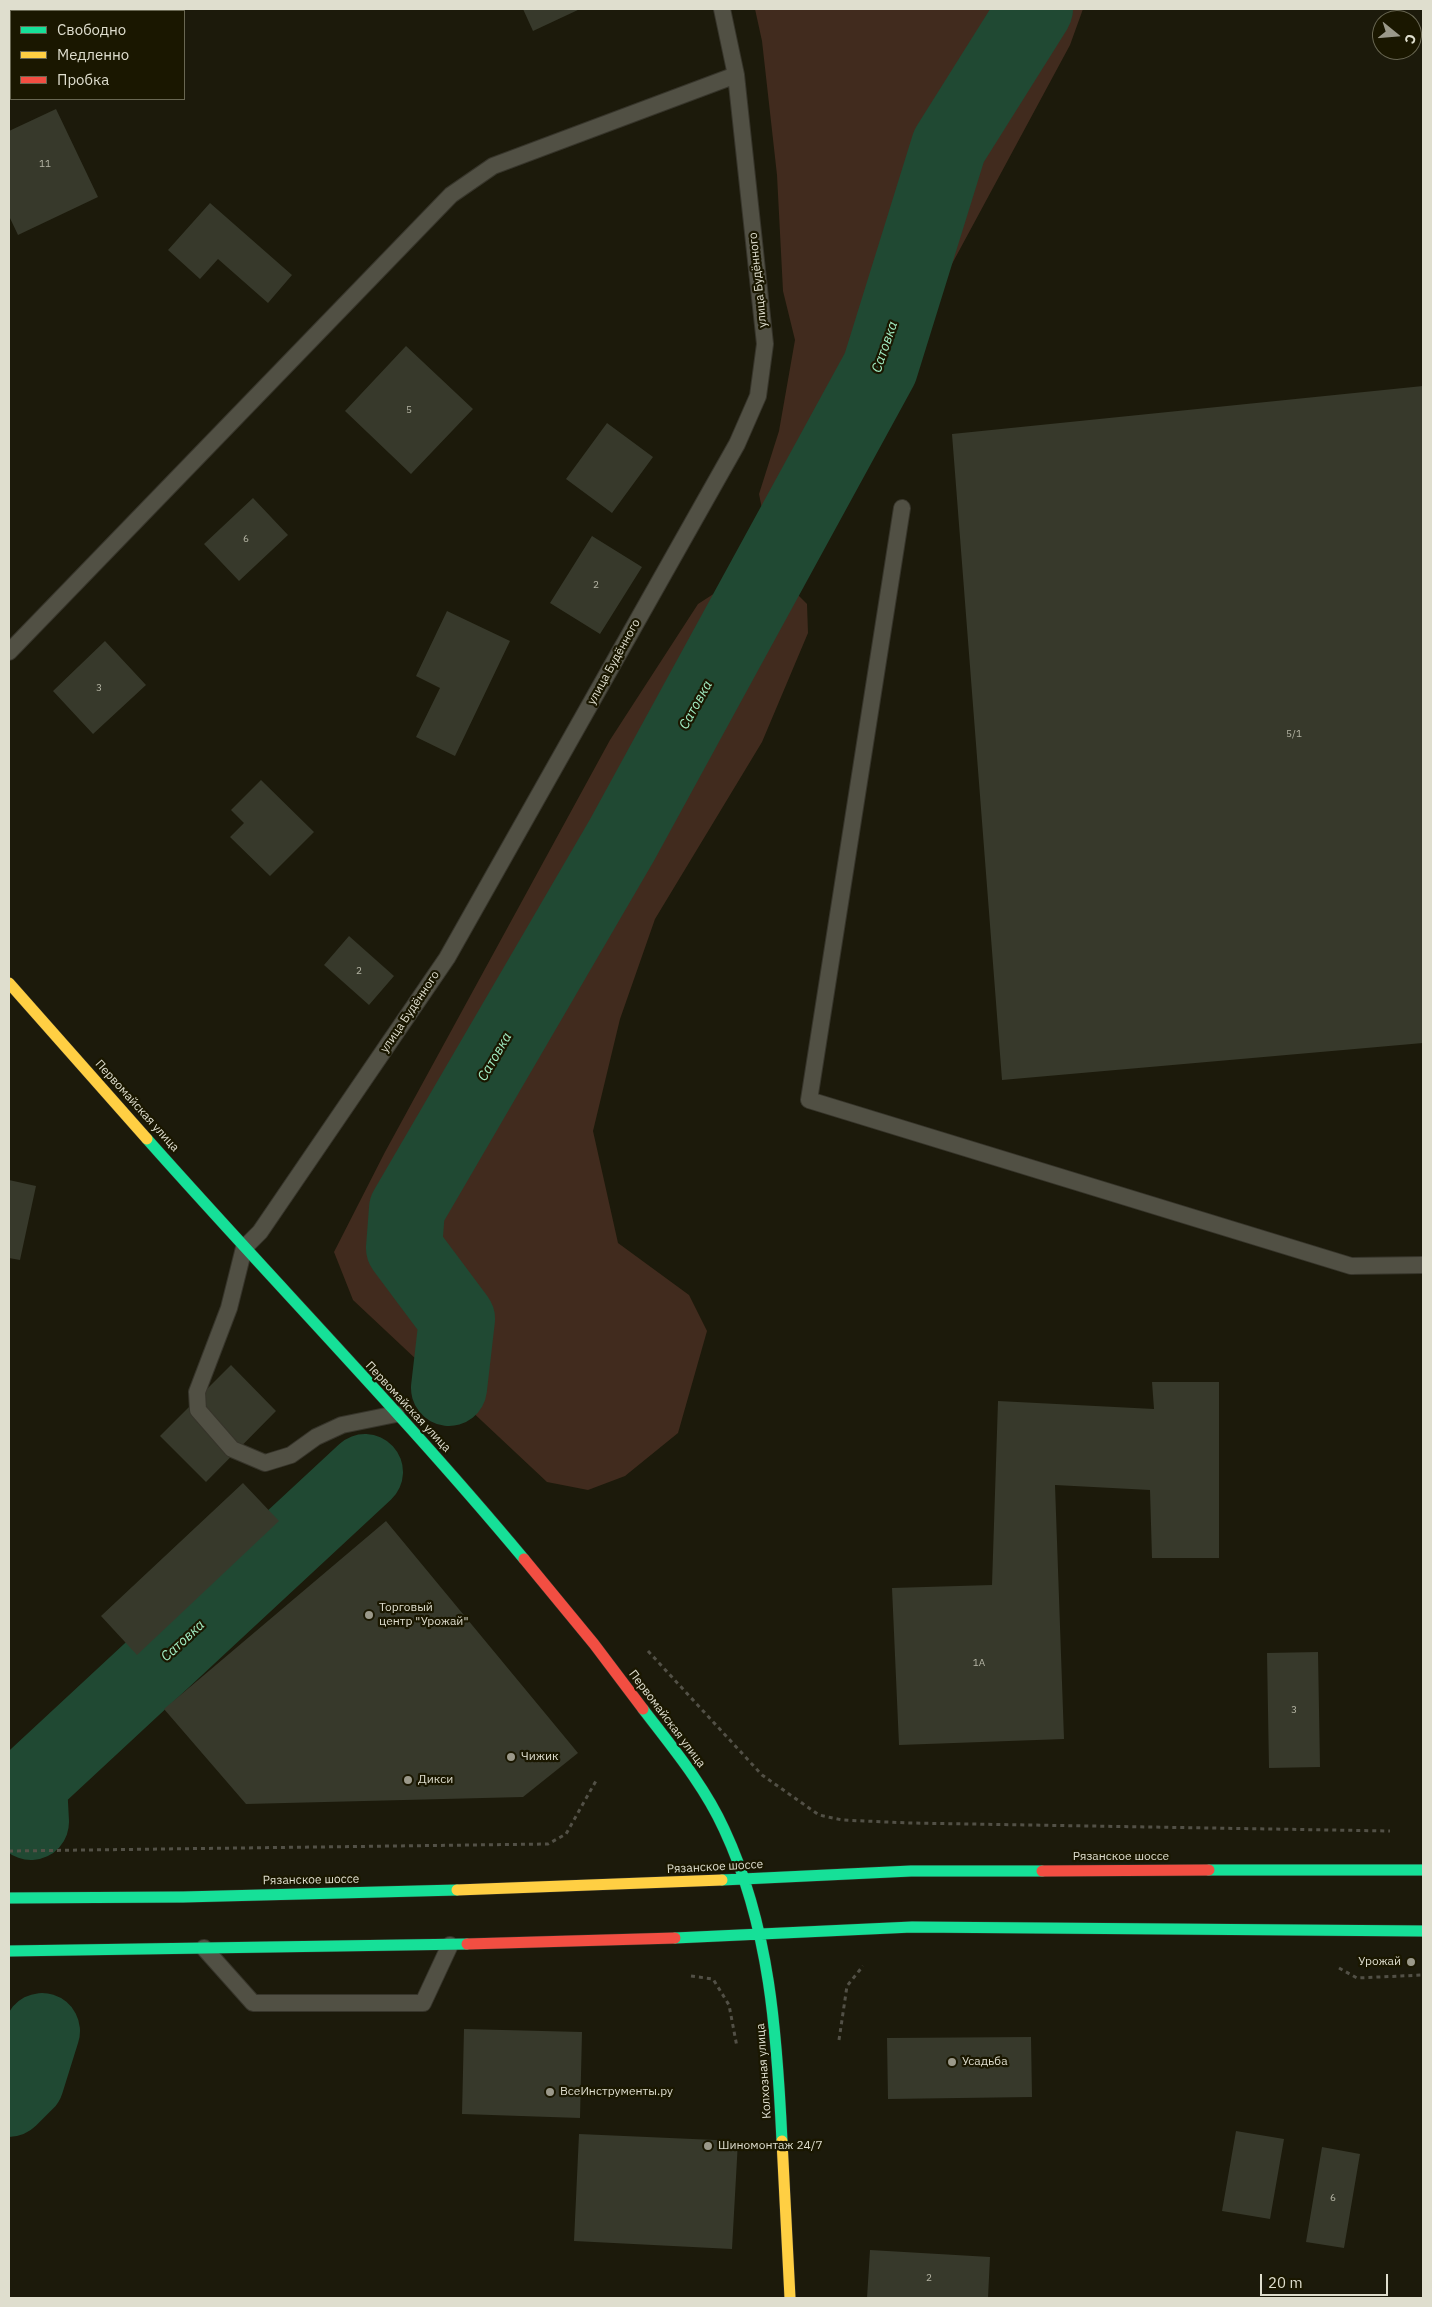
<!DOCTYPE html>
<meta charset="utf-8">
<style>
body{margin:0}
#map{position:relative;width:1432px;height:2307px;overflow:hidden;background:#1c1a0b;font-family:"IBM Plex Sans",sans-serif}
canvas{display:block}
.frame{position:absolute;inset:0;border:10px solid #dfdece;pointer-events:none}
.legend{position:absolute;left:10px;top:10px;width:175px;height:90px;box-sizing:border-box;background:#1a1700;border:1px solid #696752;margin:0;padding:6px 9px;list-style:none;font-size:15px;color:#dfdece}
.legend li{display:flex;align-items:center;gap:10px;height:25px}
.legend b{width:25px;border:1px solid #696752}
.north{position:absolute;left:1372px;top:10px;width:50px;height:50px;box-sizing:border-box;background:#1a1700;border:1px solid #696752;border-radius:50%;rotate:107deg;font-size:14px;font-weight:700;line-height:20px;text-align:center;color:#dfdece}
.north::after{content:'';display:block;margin:auto;width:18px;height:22px;background:#9b998a;clip-path:polygon(50% 0,100% 100%,50% 72%,0 100%)}
.scale{position:absolute;left:1260px;top:2274px;width:128px;height:22px;box-sizing:border-box;border:2px solid #dfdece;border-top:0;padding-left:6px;font-size:15px;line-height:18px;white-space:nowrap;color:#dfdece;-webkit-text-stroke:4px #1a1700;paint-order:stroke}
</style>
<div id="map">
<canvas width="1432" height="2307"></canvas>
<div class="frame"></div>
<ul class="legend">
<li><b style="height:6px;background:#16e098"></b>Свободно</li>
<li><b style="height:6px;background:#ffcf43"></b>Медленно</li>
<li><b style="height:6px;background:#f24e42"></b>Пробка</li>
</ul>
<div class="north">С</div>
<div class="scale">20 m</div>
</div>
<script>
const ctx = document.querySelector('canvas').getContext('2d');
ctx.lineJoin = 'round';
function fillPath(path, color) {
  ctx.fillStyle = color;
  ctx.fill(path, 'evenodd');
}
function trace(path, color, width, dash) {
  ctx.strokeStyle = color;
  ctx.lineWidth = width;
  ctx.lineCap = dash ? 'butt' : 'round';
  ctx.setLineDash(dash || []);
  ctx.stroke(path);
}
function write(font, color, halo, rows, align = 'center') {
  ctx.font = font + ' "IBM Plex Sans",sans-serif';
  ctx.lineWidth = 4.5;
  ctx.setLineDash([]);
  ctx.textBaseline = 'middle';
  ctx.strokeStyle = halo;
  ctx.fillStyle = color;
  for (const [text, x, y, turn = 0] of rows) {
    ctx.save();
    ctx.translate(x, y);
    ctx.rotate((+turn || 0) * Math.PI / 180);
    ctx.textAlign = isNaN(turn) ? turn : align;
    if (halo) ctx.strokeText(text, 0, 0);
    ctx.fillText(text, 0, 0);
    ctx.restore();
  }
}
const green = new Path2D(`
 M755,9H1083L1070,45L891,377L860,454L829,509L806,539L765,524L759,494L779,431L795,340L783,291L777,175L762,41Z
 M746,573L790,587L807,604L808,633L762,742L655,919L620,1019L593,1131L618,1243L689,1295L707,1331L678,1433L625,1476L588,1490L547,1482L353,1300L334,1252L385,1152L610,740L698,604Z`);
const river = new Path2D(`
 M449,1388L457,1319L404,1248L407,1209L622,840L880,368L949,146L1035,9
 M31,1822L29,1784L365,1472
 M9,2099L26,2082L42,2031`);
const building = new Path2D(`
 M523,9H580L533,31Z
 M56,109L98,197L18,235L9,216V131Z
 M210,203L292,275L268,303L218,259L200,279L168,250Z
 M406,346L473,409L411,474L345,411Z
 M1423,386V1043L1002,1080L952,434Z
 M607,423L653,457L612,513L566,479Z
 M253,498L288,535L239,581L204,544Z
 M592,536L642,567L600,634L550,603Z
 M447,611L510,641L455,756L416,737L440,688L416,676Z
 M105,641L146,685L93,734L53,691Z
 M261,780L314,832L270,876L230,837L244,823L231,810Z
 M349,936L394,976L369,1005L324,965Z
 M9,1180L36,1186L20,1260L9,1258Z
 M231,1365L276,1411L206,1482L160,1436Z
 M1152,1382H1219V1558H1152L1150,1490L1055,1485L1064,1739L899,1745L892,1588L992,1585L998,1401L1154,1409Z
 M243,1483L279,1521L137,1655L101,1616Z
 M386,1521L578,1753L523,1797L246,1804L164,1709Z
 M1318,1652L1320,1767L1269,1768L1267,1653Z
 M464,2029L582,2032L580,2118L462,2114Z
 M1031,2037L1032,2097L888,2099L887,2038Z
 M1236,2131L1284,2139L1270,2219L1222,2211Z
 M579,2134L738,2141L732,2249L574,2241Z
 M1322,2147L1360,2154L1344,2248L1306,2242Z
 M870,2250L990,2257L988,2298H867Z`);
const path = new Path2D(`
 M648,1651L762,1775L819,1815L842,1820L909,1823L1390,1831
 M9,1851L548,1844L566,1834L597,1779
 M1339,1968L1357,1978L1423,1975
 M691,1976L713,1979L729,2005L737,2047
 M839,2040L847,1986L863,1966`);
const lane = new Path2D(`
 M902,508L809,1100L1351,1266L1423,1265
 M9,652L451,195L493,166L736,75
 M396,1414L342,1425L316,1437L291,1455L265,1463L232,1449L198,1410L197,1392L229,1308L244,1248L260,1232L447,958L737,444L758,396L765,344L736,75L722,9
 M204,1948L253,2003H423L450,1945`);
const fast = new Path2D(`
 M147,1139C272,1280 404,1415 524,1559
 M643,1709C672,1747 704,1785 724,1829C770,1927 777,2035 782,2141
 M1209,1870H1423
 M722,1880L911,1871H1042
 M9,1898L183,1897L457,1890
 M675,1938L912,1927L1423,1931
 M9,1951L467,1944`);
const slow = new Path2D(`
 M9,983L147,1139
 M457,1890L722,1880
 M782,2141L790,2298`);
const jam = new Path2D(`
 M524,1559L594,1644L643,1709
 M1042,1871L1209,1870
 M467,1944L675,1938`);
const markers = [
 [369,1615,5,"#9b998a"],
 [511,1757,5,"#9b998a"],
 [408,1780,5,"#9b998a"],
 [1411,1962,5,"#9b998a"],
 [952,2062,5,"#9b998a"],
 [550,2092,5,"#9b998a"],
 [708,2146,5,"#9b998a"]
];
const numberNames = [
 ["11",45,164],
 ["5",409,410],
 ["6",246,539],
 ["2",596,585],
 ["3",99,688],
 ["5/1",1294,734],
 ["2",359,971],
 ["1А",979,1663],
 ["3",1294,1710],
 ["6",1333,2198],
 ["2",929,2278]
];
const streetNames = [
 ["улица Будённого",758,280,-96],
 ["улица Будённого",614,662,-61],
 ["улица Будённого",410,1012,-56],
 ["Первомайская улица",137,1106,48],
 ["Первомайская улица",408,1407,47],
 ["Первомайская улица",667,1719,53],
 ["Рязанское шоссе",1121,1857],
 ["Рязанское шоссе",715,1867,-3],
 ["Рязанское шоссе",311,1880,-1],
 ["Колхозная улица",764,2071,-94]
];
const poiNames = [
 ["Торговый",379,1608],
 ["центр \"Урожай\"",379,1622],
 ["Чижик",521,1757],
 ["Дикси",418,1780],
 ["Урожай",1401,1962,"right"],
 ["Усадьба",962,2062],
 ["ВсеИнструменты.ру",560,2092],
 ["Шиномонтаж 24/7",718,2146]
];
const waterNames = [
 ["Сатовка",885,347,-71],
 ["Сатовка",696,705,-61],
 ["Сатовка",495,1057,-60],
 ["Сатовка",183,1641,-43]
];
fillPath(green, '#412b1e');
trace(river, '#204933', 76);
fillPath(building, '#37392b');
trace(lane, '#37352b', 18);
trace(fast, '#37352b', 12);
trace(slow, '#37352b', 12);
trace(jam, '#37352b', 12);
trace(path, '#525046', 3, [4, 4]);
trace(lane, '#515044', 16);
trace(fast, '#16e098', 11);
trace(slow, '#ffcf43', 11);
trace(jam, '#f24e42', 11);
for (const [x, y, r, color] of markers) {
  const dot = new Path2D();
  dot.arc(x, y, r, 0, 2 * Math.PI);
  ctx.fillStyle = color;
  ctx.fill(dot);
  trace(dot, '#1a1700', 2);
}
write('10px', '#b5b5a5', null, numberNames);
write('12px', '#dfdece', '#1a1700', streetNames);
write('12px', '#dfdece', '#1a1700', poiNames, 'left');
write('italic 14px', '#a2eec4', '#1a1700', waterNames);
</script>
